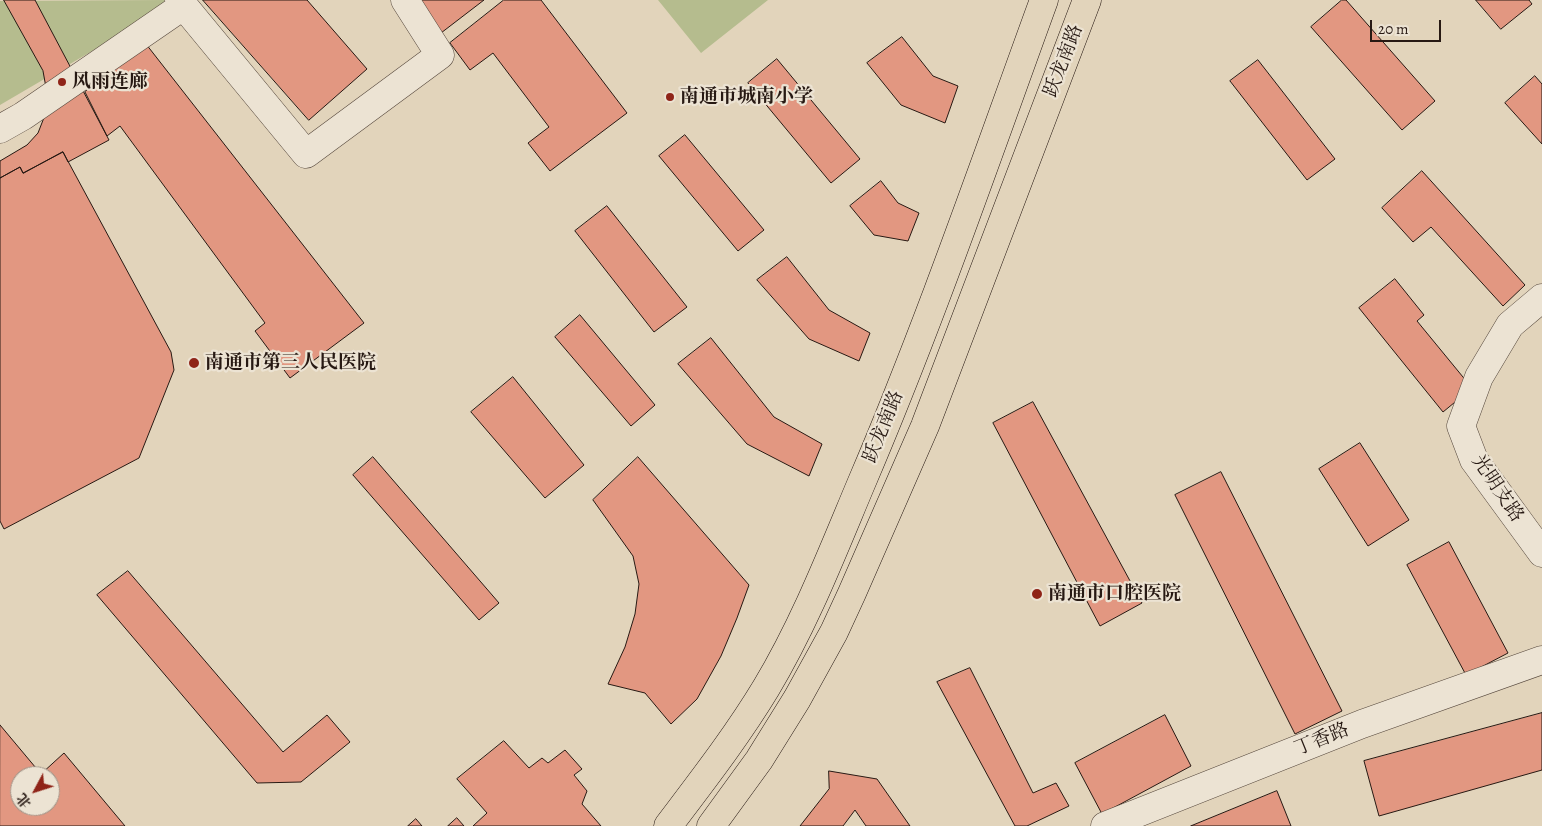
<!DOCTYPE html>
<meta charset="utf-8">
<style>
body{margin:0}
#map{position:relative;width:1542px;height:826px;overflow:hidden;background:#e2d4bb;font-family:Alegreya,"Noto Serif SC",serif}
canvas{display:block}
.north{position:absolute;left:10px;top:766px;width:50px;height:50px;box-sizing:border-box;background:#ece3d3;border:1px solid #9d9286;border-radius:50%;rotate:230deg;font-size:14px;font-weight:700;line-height:20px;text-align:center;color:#271913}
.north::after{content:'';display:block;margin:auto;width:18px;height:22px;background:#8f2418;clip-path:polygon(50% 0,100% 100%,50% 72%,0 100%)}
.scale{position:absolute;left:1370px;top:20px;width:71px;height:22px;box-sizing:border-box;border:2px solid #271913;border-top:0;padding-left:6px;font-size:15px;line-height:18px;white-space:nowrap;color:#271913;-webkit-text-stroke:4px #ece3d3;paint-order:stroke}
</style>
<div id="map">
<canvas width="1542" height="826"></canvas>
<div class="north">北</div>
<div class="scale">20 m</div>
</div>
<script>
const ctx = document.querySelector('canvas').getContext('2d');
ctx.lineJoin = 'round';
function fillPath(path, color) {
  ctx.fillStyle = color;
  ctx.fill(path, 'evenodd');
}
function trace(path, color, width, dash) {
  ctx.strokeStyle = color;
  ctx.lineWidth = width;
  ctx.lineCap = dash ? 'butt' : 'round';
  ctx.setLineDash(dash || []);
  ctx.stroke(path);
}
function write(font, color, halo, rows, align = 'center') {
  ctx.font = font + ' Alegreya,"Noto Serif SC",serif';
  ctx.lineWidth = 4.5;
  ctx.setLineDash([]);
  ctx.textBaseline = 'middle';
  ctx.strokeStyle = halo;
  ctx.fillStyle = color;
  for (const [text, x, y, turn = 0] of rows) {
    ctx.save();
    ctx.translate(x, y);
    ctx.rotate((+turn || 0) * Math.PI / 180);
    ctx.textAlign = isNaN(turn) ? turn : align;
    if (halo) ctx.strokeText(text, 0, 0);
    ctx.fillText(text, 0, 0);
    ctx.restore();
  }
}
const green = new Path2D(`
 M164,0L169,6L0,105V1Z
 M658,0H768L701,53Z`);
const building = new Path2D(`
 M4,0H35L109,140L68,162L63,152L23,173L20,167L0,178V161L27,145L38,133L45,115L47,93L43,71Z
 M203,0H307L367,69L309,120Z
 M415,0H484L441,33Z
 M504,0H541L627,113L550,171L528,143L549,127L493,53L470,70L450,43Z
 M1342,0H1346L1435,101L1402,130L1311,27Z
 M1476,0H1529L1532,4L1501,29Z
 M902,37L933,76L958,86L945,123L901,105L867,63Z
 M146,44L364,323L290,378L255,331L265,323L120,126L107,136L85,92Z
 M777,59L860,159L831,183L748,83Z
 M1258,60L1335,159L1307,180L1230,81Z
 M1535,76L1542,84V144L1505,103Z
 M685,135L764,230L738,251L659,156Z
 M63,152L171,352L174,370L139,458L4,529L0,521V178L20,167L23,173Z
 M1422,171L1525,285L1503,306L1431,227L1413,242L1382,208Z
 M881,181L898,203L919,213L908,241L874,235L850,206Z
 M607,206L687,307L654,332L575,231Z
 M787,257L829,310L870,333L859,361L809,339L757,280Z
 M1395,279L1424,315L1417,321L1472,388L1443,412L1359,308Z
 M580,315L655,405L631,426L555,337Z
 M711,338L774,417L822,444L809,476L747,444L678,364Z
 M513,377L584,465L545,498L471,412Z
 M1033,402L1142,603L1100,626L993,423Z
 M1360,443L1409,520L1368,546L1319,469Z
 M373,457L499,603L479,620L353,475Z
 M638,457L749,585L737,618L721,656L697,699L671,724L645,693L608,684L625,647L635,614L639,584L633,556L593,500Z
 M1221,472L1342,711L1295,734L1175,495Z
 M1449,542L1508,653L1466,675L1407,565Z
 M128,571L283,752L327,715L350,742L301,782L257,783L97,595Z
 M970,668L1033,793L1056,783L1069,806L1027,826H1015L937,682Z
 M1542,713V770L1379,816L1364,761Z
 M1165,715L1191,766L1102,814L1075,763Z
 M0,725L41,774L64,753L125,826H0ZM20,776H50V806H20Z
 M504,741L529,768L542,758L548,763L565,750L582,769L574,775L587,791L582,804L601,826H473L487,813L457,779Z
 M829,771L877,779L910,826H866L855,810L843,826H800L829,789Z
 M1277,791L1291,826H1191Z
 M457,818L464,826H448Z
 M416,819L422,826H408Z`);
const minor = new Path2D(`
 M179,0L306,154L440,55L405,0
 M0,129L23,116L183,6
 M1542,298L1510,325L1479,377L1461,426L1474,460L1542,553
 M1105,826L1362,724L1542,660`);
const major = new Path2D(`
 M668,826C702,781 737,736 766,688C805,623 832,553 861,484C929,325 985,162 1044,0
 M711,826L759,760L797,699L834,632L852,593L925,426L1087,0`);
const markers = [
 [62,82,5,"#8f2418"],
 [670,97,5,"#8f2418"],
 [194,363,6,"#8f2418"],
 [1037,594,6,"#8f2418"]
];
const streetNames = [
 ["跃龙南路",1064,61,-69],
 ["跃龙南路",884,427,-68],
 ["光明支路",1497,489,56],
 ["丁香路",1322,740,-22]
];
const poiNames = [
 ["风雨连廊",72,82],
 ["南通市城南小学",680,97],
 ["南通市第三人民医院",205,363],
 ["南通市口腔医院",1048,594]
];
fillPath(green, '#b5bc8e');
fillPath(building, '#e29781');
trace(building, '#271913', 1);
trace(minor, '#56483d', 29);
trace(major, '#271913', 29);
trace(minor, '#ece3d3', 28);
trace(major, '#e2d4bb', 28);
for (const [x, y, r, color] of markers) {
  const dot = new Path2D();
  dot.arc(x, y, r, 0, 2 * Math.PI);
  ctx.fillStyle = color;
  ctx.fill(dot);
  trace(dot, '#ece3d3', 2);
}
write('19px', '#271913', '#ece3d3', streetNames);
write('bold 19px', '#271913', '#ece3d3', poiNames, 'left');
</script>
